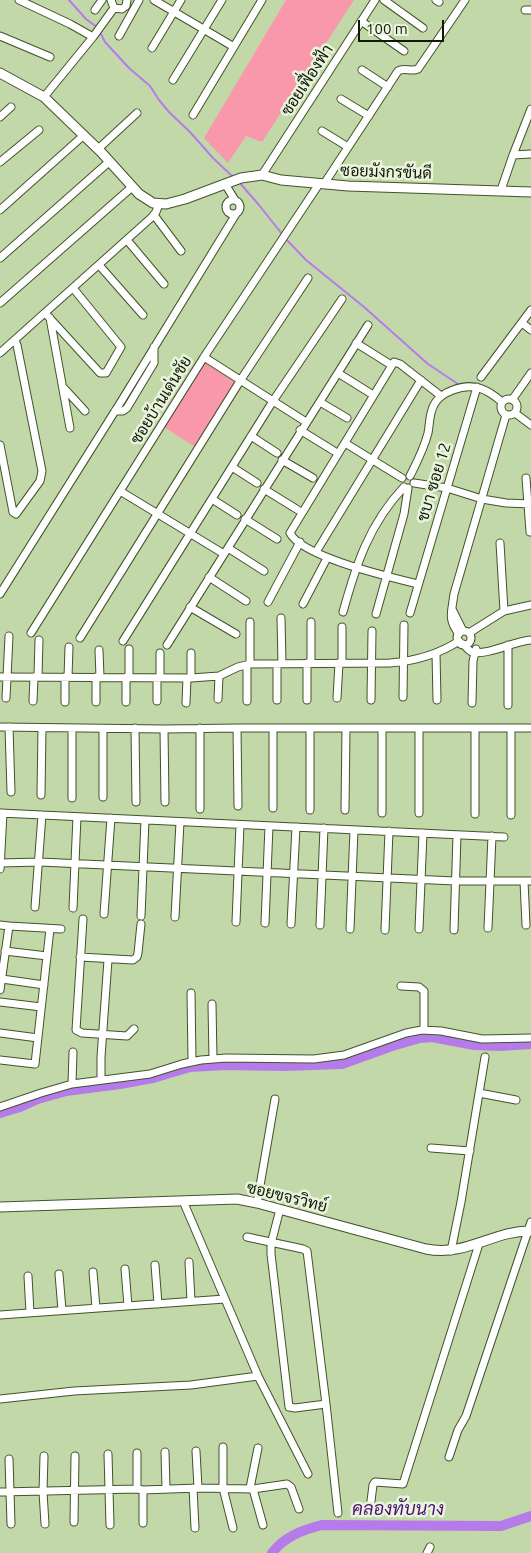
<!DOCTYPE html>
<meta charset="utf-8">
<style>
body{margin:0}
#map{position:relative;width:531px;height:1553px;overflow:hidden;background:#c3d8a9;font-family:Ubuntu,sans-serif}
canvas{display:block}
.scale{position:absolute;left:358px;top:20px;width:86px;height:22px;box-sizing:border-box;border:2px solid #121908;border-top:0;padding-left:6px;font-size:15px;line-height:18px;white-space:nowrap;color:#121908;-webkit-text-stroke:4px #e9f4dd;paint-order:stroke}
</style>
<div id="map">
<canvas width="531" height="1553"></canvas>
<div class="scale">100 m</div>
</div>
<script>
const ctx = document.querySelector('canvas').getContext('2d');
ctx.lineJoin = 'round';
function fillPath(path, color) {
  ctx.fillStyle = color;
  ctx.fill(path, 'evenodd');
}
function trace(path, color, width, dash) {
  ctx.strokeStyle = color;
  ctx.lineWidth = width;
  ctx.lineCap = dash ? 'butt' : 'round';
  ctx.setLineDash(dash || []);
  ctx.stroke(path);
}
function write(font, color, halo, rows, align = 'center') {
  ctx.font = font + ' Ubuntu,Sarabun,sans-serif';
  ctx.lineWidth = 5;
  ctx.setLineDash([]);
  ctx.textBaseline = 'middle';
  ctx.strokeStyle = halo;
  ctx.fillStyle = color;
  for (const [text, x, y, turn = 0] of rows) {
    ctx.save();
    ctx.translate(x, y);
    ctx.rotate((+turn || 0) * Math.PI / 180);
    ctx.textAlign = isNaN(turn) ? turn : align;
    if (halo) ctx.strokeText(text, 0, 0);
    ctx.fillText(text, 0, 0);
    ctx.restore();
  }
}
const green = new Path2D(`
 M286,0H354L262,142L246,136L228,163L204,138Z
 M204,362L235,382L195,447L164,427Z`);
const stream = new Path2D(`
 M69,0L86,19L98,28
 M100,32L105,42L129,68L150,86L159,100L169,112L190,132L213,158L233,177
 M239,182L259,205L282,234
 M285,238L306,260L364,307L428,364L458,384`);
const river = new Path2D(`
 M0,1113L20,1107L38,1099L66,1091L120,1084L153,1078L190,1067L225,1065L284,1066L342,1064L392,1046L420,1038L432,1037L474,1045L499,1046L531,1044
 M272,1553C284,1537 302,1530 322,1525L501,1526L531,1516`);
const minor = new Path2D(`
 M19,0L70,24L93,37
 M111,0L114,8
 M154,0L234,47
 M384,0L423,28
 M436,0L439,2
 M114,8L122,9L126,6L127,0
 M95,10L102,0
 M525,10H531
 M361,21L404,51
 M0,36L50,57
 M119,36L139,0
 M152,48L181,0
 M362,70L388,87
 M173,80L222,0
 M44,97L93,37L114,8
 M341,99L369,116
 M193,115L262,0
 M0,117L11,107
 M322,131L348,147
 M98,149L137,113
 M513,155L531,154
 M0,162L39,130
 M262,175L375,0
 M225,184L235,200
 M324,184L398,71C404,67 411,72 418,69L465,0
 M501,190L513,155L531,109
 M226 207a7 7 0 1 1 14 0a7 7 0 1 1-14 0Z
 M0,210L84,135
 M154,215L181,251
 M127,240L164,284
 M0,258L110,161
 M99,265L143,315
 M0,303L132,187
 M45,313L100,373H106L121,347L73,288
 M50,318L70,428
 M522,323L531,330
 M356,343L388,363
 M0,353L152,217L156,212L159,204
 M204,357L306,422
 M338,373L370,393
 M481,377L531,310
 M63,387L85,411
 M501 407a8 8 0 1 1 16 0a8 8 0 1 1-16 0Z
 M512,400L531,373
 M320,402L347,418
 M115,411H123L127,408L154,363V347
 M515,413L531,425
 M300,430L334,451
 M251,436L277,453
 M345,443L402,478
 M0,445L13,512L16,514L40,481L42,471L17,345L15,340
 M282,460L313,478
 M232,467L257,483
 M410,476C417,462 424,449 428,433C430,423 429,412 435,403C439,396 445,393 453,390C473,382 487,389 502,402
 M526,478L530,532
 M414,483L447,488L482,499L506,503L531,504
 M264,489L298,510
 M120,491L224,554
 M212,499L237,515
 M245,519L277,539
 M500,543L504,611
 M228,548L264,571
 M316,552L421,380
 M209,577L246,601
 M418,584C390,577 302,557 290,533L394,362L400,364L441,396
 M0,594L122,400L236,214
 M268,602L300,542
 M303,604L327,558
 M190,607L236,634
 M452,609L463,631
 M343,612C356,565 369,524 404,487
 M410,613L477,387
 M376,614L404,514L408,488
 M281,618L282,664
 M250,622V664
 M457 638a7 7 0 1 1 14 0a7 7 0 1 1-14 0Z
 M31,633L204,357L319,184
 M469,633L504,611L531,605
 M459,634C447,619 452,611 454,594L506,415
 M80,638L240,381L308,278
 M123,641L273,401L342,299
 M463,644C466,647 469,651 472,652C487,656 514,641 531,640
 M167,645L368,325
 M129,649V677
 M99,650L100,677
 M160,653V678
 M191,653V678
 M436,653L437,700
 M311,663V622
 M342,663V627
 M277,664V700
 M247,665V701
 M38,676L39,640
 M0,677L191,678L219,676L238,667L250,664L390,663C414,661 439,654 459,641
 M68,677L69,647
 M403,697L404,625
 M6,698L9,636
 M337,698L339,663
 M218,699L219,676
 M307,700V663
 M371,700L372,631
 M33,701L34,677
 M157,701V678
 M65,702V677
 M96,702V677
 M126,702V677
 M186,703L187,678
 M472,703L473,661L476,649
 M508,705V645
 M0,727L164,729L237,728H531
 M9,727L11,792
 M72,728V798
 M135,728L136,802
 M237,728L238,806
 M310,728V810
 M511,728V815
 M103,729V797
 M164,729L165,802
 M475,729V814
 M41,795L42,728
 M273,808V728
 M200,809V728
 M345,810L346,728
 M0,813L504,837
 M382,813V729
 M419,813V729
 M0,863L40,862L455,881H531
 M0,869L3,813
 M524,881L526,925
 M35,907L42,815
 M73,908L77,817
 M104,914L111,818
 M141,916L145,820
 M175,917L180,822
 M83,919L76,1030L82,1033L127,1036L134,1029
 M236,922L240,825
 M265,923L269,826
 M291,924L296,827
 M0,925L9,926L0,990
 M320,925L324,828
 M9,926L61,929
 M488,928L492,836
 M350,929L354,830
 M419,929L423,833
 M385,930L389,831
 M454,930L457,835
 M5,951L47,956
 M80,957L133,960L137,957L138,953L141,924
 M2,979L44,985
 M401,986L419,987L424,991V1030
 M191,993L192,1061
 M0,1002L41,1007
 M212,1004L213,1059
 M0,1033L38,1038
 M0,1060L35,1064L50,929
 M101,1079V1057L108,960
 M72,1084L73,1052
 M479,1093L516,1100
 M0,1107L41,1093L72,1084L150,1074L182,1064L201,1060L226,1058L314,1059L344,1055L406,1033L422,1030L441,1031L482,1039L531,1038
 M431,1148L470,1151
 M183,1201L258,1376L308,1474
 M257,1203L275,1099
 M280,1209L271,1244V1254L289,1407L295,1408L326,1404L338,1513
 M247,1237L303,1249L307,1251L326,1404
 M451,1251L461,1202L485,1057
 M189,1262L191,1301
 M155,1265L158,1304
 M125,1269L128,1306
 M93,1272L96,1308
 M59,1274L62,1310
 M28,1276L30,1313
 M0,1315L225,1299
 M0,1399L74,1391L191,1385L258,1376
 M223,1447V1488L233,1528
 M196,1451L198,1488
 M165,1452L166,1489
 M137,1453V1489
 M108,1454L110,1525
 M44,1456L43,1492L45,1524
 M449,1457L458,1430L466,1416L531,1222
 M9,1459L11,1524
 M193,1488L195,1528
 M250,1488L258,1448
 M253,1489L263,1525
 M0,1492L137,1489L143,1490L198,1488L253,1489L287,1484L291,1487L299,1509
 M370,1509L373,1485L375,1482L403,1484L479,1244
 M74,1522L75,1456
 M143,1523V1490
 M427,1553L430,1547`);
const tertiary = new Path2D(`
 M0,73L44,97L101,152L139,194L153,203L166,204L185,199L241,178L262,175L281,180L348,186L531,192
 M0,1207L237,1199L257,1203L426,1249C466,1257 494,1230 531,1231`);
const streetNames = [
 ["ซอยเฟื่องฟ้า",307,80,-57],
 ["ซอยมังกรขันดี",386,172,2],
 ["ซอยบ้านเด่นชัย",161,400,-58],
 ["ชบา ซอย 12",434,482,-73],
 ["ซอยขจรวิทย์",287,1197,14]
];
const waterNames = [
 ["คลองทับนาง",398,1509]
];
fillPath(green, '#f997ab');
trace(stream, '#b67bea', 2);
trace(river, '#b67bea', 10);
trace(minor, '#425329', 9);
trace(tertiary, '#425329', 11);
trace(minor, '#fff', 7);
trace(tertiary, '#fff', 9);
write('16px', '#121908', '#e9f4dd', streetNames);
write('italic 18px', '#4d0e74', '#e9f4dd', waterNames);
</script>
